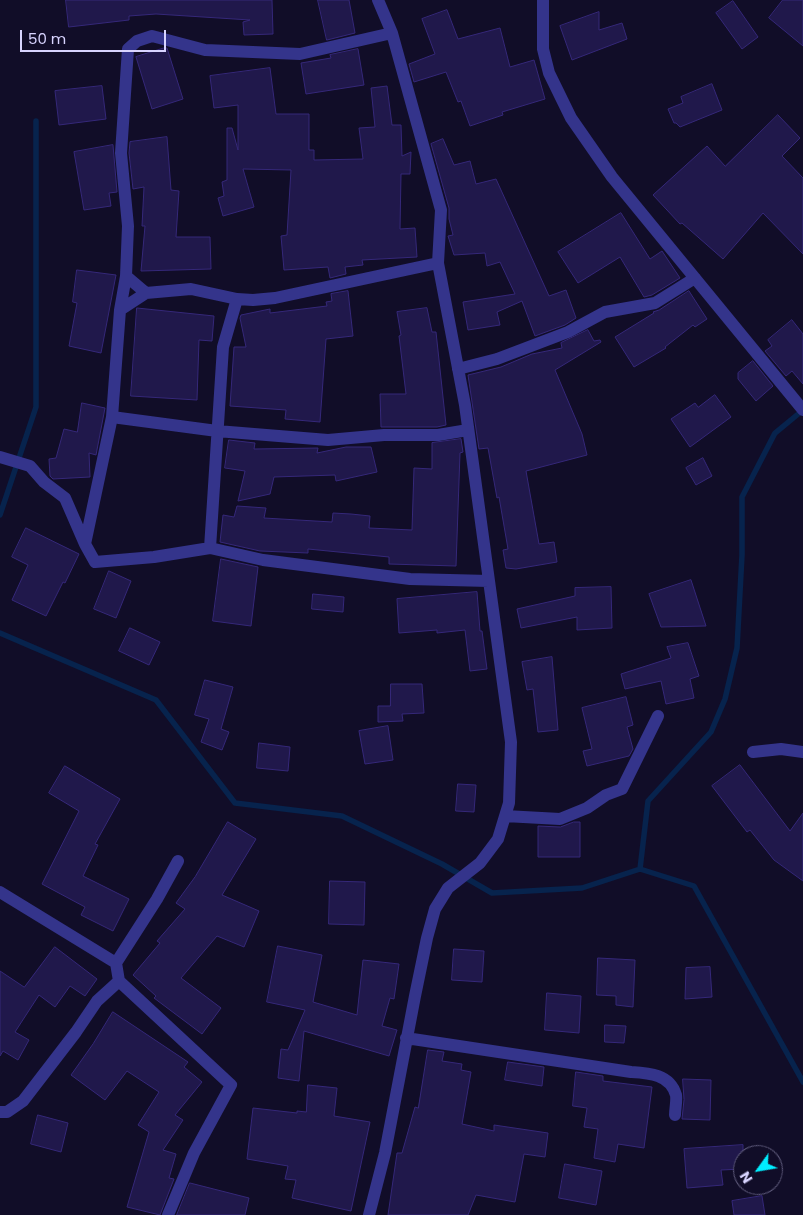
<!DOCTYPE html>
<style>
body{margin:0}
#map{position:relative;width:803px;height:1215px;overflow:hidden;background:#110d28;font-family:Poppins,sans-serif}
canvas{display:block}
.north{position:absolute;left:733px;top:1145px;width:50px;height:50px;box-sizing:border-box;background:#110d28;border:1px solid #615d7e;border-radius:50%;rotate:238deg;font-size:14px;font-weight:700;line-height:20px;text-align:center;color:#d8d4ff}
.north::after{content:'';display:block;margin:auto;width:18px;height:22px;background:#0ef;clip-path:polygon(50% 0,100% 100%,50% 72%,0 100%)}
.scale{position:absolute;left:20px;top:30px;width:146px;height:22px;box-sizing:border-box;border:2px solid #d8d4ff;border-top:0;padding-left:6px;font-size:15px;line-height:18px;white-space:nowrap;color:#d8d4ff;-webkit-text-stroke:4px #110d28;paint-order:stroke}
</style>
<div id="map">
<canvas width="803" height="1215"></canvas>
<div class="north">N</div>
<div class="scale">50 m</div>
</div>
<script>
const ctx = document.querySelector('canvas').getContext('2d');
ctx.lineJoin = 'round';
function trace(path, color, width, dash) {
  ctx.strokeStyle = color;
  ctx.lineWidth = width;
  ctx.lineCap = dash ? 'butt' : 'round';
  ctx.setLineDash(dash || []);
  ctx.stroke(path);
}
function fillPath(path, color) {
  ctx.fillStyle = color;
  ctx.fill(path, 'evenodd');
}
const stream = new Path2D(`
 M0,515L36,407V121
 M0,633L156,700L235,803L342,816L442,864L492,893L582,888L640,869L694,886L803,1082
 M640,869L648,801L711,732L725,699L737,648L742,555V497L775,433L803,410`);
const building = new Path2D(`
 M66,0H272L273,34L244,35L243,22L250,20L156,14L129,16V20L69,27Z
 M318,0H349L355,33L327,40Z
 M783,0H803V46L769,18Z
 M733,1L758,37L742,49L716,13Z
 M447,10L458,39L500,28L510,67L534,60L545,99L502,112L503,115L470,126L461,101L458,102L446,72L414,82L409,64L435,54L422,19Z
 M599,12V30L622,23L627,39L572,60L560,26Z
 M164,48H167L183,99L152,109L136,57Z
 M358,49L364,85L306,94L301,63L331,58L330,55Z
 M270,68L276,114H309V150H314V160L363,159L359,128L375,127L371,88L387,86L392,125H401L402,156L411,152L410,174H401L400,229L415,228L417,257L362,260L363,265L345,267L346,274L330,278L328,267L284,270L281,236L287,235L291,170L243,169L254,207L223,216L218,198L224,196L222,182L227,180V128H232L238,150V105L214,108L210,76Z
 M712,84L722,110L680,127L676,123H674L668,109L683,103L681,97Z
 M102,86L106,119L59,125L55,91Z
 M778,115L800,138L782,156L803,178V254L763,213L723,259L682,223L680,224L653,195L707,146L725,166Z
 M167,137L171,190L179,191L176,237H210L211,269L141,271L145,226H142L144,187L133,189L129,153L130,142Z
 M443,139L454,165L470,161L476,184L496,179L549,296L566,290L576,318L565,325L535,336L522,301L497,312L500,325L468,330L463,302L515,294L500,262L487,266L485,253L454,255L448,236L453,235L449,219V208L431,144Z
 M113,145L117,192L109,193L111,206L84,210L74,152Z
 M621,213L650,259L662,251L680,278L652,295L644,297L620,257L578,283L558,252Z
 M77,270L116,275L101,353L69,346L77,303L73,302Z
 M348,291L353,336L326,339L320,422L285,419L286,410L230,406L234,347H246L240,318L241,315L270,309V313L327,306L326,302L332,301L331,294Z
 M689,291L707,319L695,327L693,325L665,347L666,348L634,367L615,337L654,313L653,312L659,310Z
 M137,308L214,316L212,341L199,340L197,400L131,396Z
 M427,308L432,332H436L446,425L437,427H381L380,394H406L399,336L401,335L397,312Z
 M792,320L803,334V384L792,371L786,376L765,351L772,346L768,340Z
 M588,330L594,341L600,340L601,342L555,370L582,434L587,455L526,471L539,544L554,542L557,562L516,569L506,568L503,550L508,549L499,497L497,498L488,448L479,449L468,375L501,367L532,354L562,348L561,343Z
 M753,361L773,386L756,401L738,379V373Z
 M715,395L731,417L690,447L671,419L695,403L698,407Z
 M82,403L105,408L96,455L89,453L90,477L53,479L50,476L49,459L56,458L64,429L77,432Z
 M461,439L463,452L460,453L456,566L389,564V557L308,549V553L260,551L220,542L223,515L234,517L237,506L266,508L264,518L332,522L333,513L351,514L370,516L369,528L412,530L414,468L432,469V443Z
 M229,440L255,443L254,449L318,448L317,453L346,447H371L377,472L336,481L335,475L274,477L270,494L238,501L245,471L225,468Z
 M703,458L712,476L696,485L686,468Z
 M26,528L79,554L65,583L63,582L46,616L12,600L28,565L12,557Z
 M221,559L258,567L251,626L213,621Z
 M109,571L131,581L116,618L94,609Z
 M691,580L706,626L661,627L649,594Z
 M611,587L612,628L577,630V617L521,628L517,609L575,596V588Z
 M477,592L480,631H482L487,669L470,671L465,630L437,633V630L399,633L397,599Z
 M313,594L344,597L343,612L312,609Z
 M130,628L160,642L149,665L119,651Z
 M688,643L699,676L690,679L694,698L666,704L661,681L625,689L621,674L671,658L667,647Z
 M552,657L558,730L538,732L533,689L527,690L522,662Z
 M205,680L233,687L221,729L229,732L222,750L201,742L209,719L195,715Z
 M391,684H422L424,713L402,714L403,721L378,722V706H390Z
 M626,697L633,725L627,727L633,749L629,756L587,766L583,751L592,749L582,708Z
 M388,726L393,760L365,764L359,731Z
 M259,743L290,747L288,771L257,768Z
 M740,765L790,831L803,813V881L774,860L750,830L747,832L712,786Z
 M65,766L120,799L95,844L98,845L83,876L129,899L113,931L81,915L85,907L42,884L79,811L49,793Z
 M458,784L476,785L474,812L456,811Z
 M228,822L256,839L222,895L259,911L244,947L217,936L181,978L221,1008L202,1034L154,998L156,996L133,975L160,943L157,941L185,909L176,903L195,877Z
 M574,822H580V857H538V826L560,827Z
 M330,881L365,882L364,925L329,924Z
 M278,946L322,955L313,1002L357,1015L363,960L399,964L394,999L390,998L382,1026L397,1030L389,1056L304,1031L299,1081L278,1078L281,1049L288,1050L305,1010L267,1002Z
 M55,947L97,979L85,996L70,986L55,1007L39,995L15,1032L29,1040L18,1060L3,1051L0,1056V971L24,987Z
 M454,949L484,951L482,982L452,980Z
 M598,958L635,960L633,1007L616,1005V996L597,995Z
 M710,967L712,997L685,999L686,968Z
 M547,993L581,996L579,1033L545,1030Z
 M113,1012L188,1062L184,1067L202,1082L175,1115L183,1120L163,1150L176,1154L169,1178L174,1179L160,1215L127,1207L149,1132L138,1125L159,1092L127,1071L105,1100L71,1075L93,1044Z
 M605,1025L626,1026L624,1043L605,1042Z
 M428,1050L444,1052L442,1061L462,1064L461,1070L471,1072L462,1124L494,1131V1125L548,1133L545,1157L524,1154L515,1202L476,1195L468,1215H388L397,1153H402L415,1107L418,1108Z
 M508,1062L544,1067L542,1086L505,1080Z
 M576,1072L603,1076V1081L652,1087L644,1148L618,1144L615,1162L594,1158L598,1129L584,1127L587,1108L573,1106Z
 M683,1079L711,1080L710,1120L682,1119L684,1100Z
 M308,1085L337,1088L334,1116L370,1122L351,1211L292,1198L296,1180L285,1179L288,1166L247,1159L253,1108L297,1113V1111L306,1112Z
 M38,1115L68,1123L61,1152L31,1144Z
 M743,1145V1169L721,1170L723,1185L687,1188L684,1149Z
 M565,1164L602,1171L596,1205L559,1198Z
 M190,1183L249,1198L245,1215H177Z
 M762,1196L765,1215H734L732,1201Z`);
const minor = new Path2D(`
 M543,0V49L549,73L571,118L612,177L803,410
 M392,33L300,54L205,50L152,36L137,41L128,49L121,153L128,226L126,276L120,310L112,417L85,544L95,562L154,557L210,548L263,560L410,579L489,581
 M126,276L146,293
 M120,310L146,293L191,289L237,299L253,300L275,298L438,263
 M458,369L497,359L568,332L605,312L655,303L695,278
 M112,417L217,431L328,440L384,435H438L468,430
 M0,457L30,466L44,482L65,498L85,544
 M210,548L223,347L237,299
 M753,752L781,749L803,752
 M505,816L560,819L587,808L606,795L622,789L658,716
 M0,892L116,963
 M406,1038L631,1072C649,1073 670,1074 676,1095C677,1101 675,1109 675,1115
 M0,1112H7L23,1101L76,1032L97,1001L119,981
 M168,1215L194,1153L231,1085L119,981L116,963L157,899L178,861
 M369,1215L385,1153L415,996L427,938L435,909L448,888L480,863L498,839L509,803L511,742L465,405L438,263L441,210L392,33L378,0`);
trace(stream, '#07234d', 5.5);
fillPath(building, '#20184b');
trace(building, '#352879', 1);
trace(minor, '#34348b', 12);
</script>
